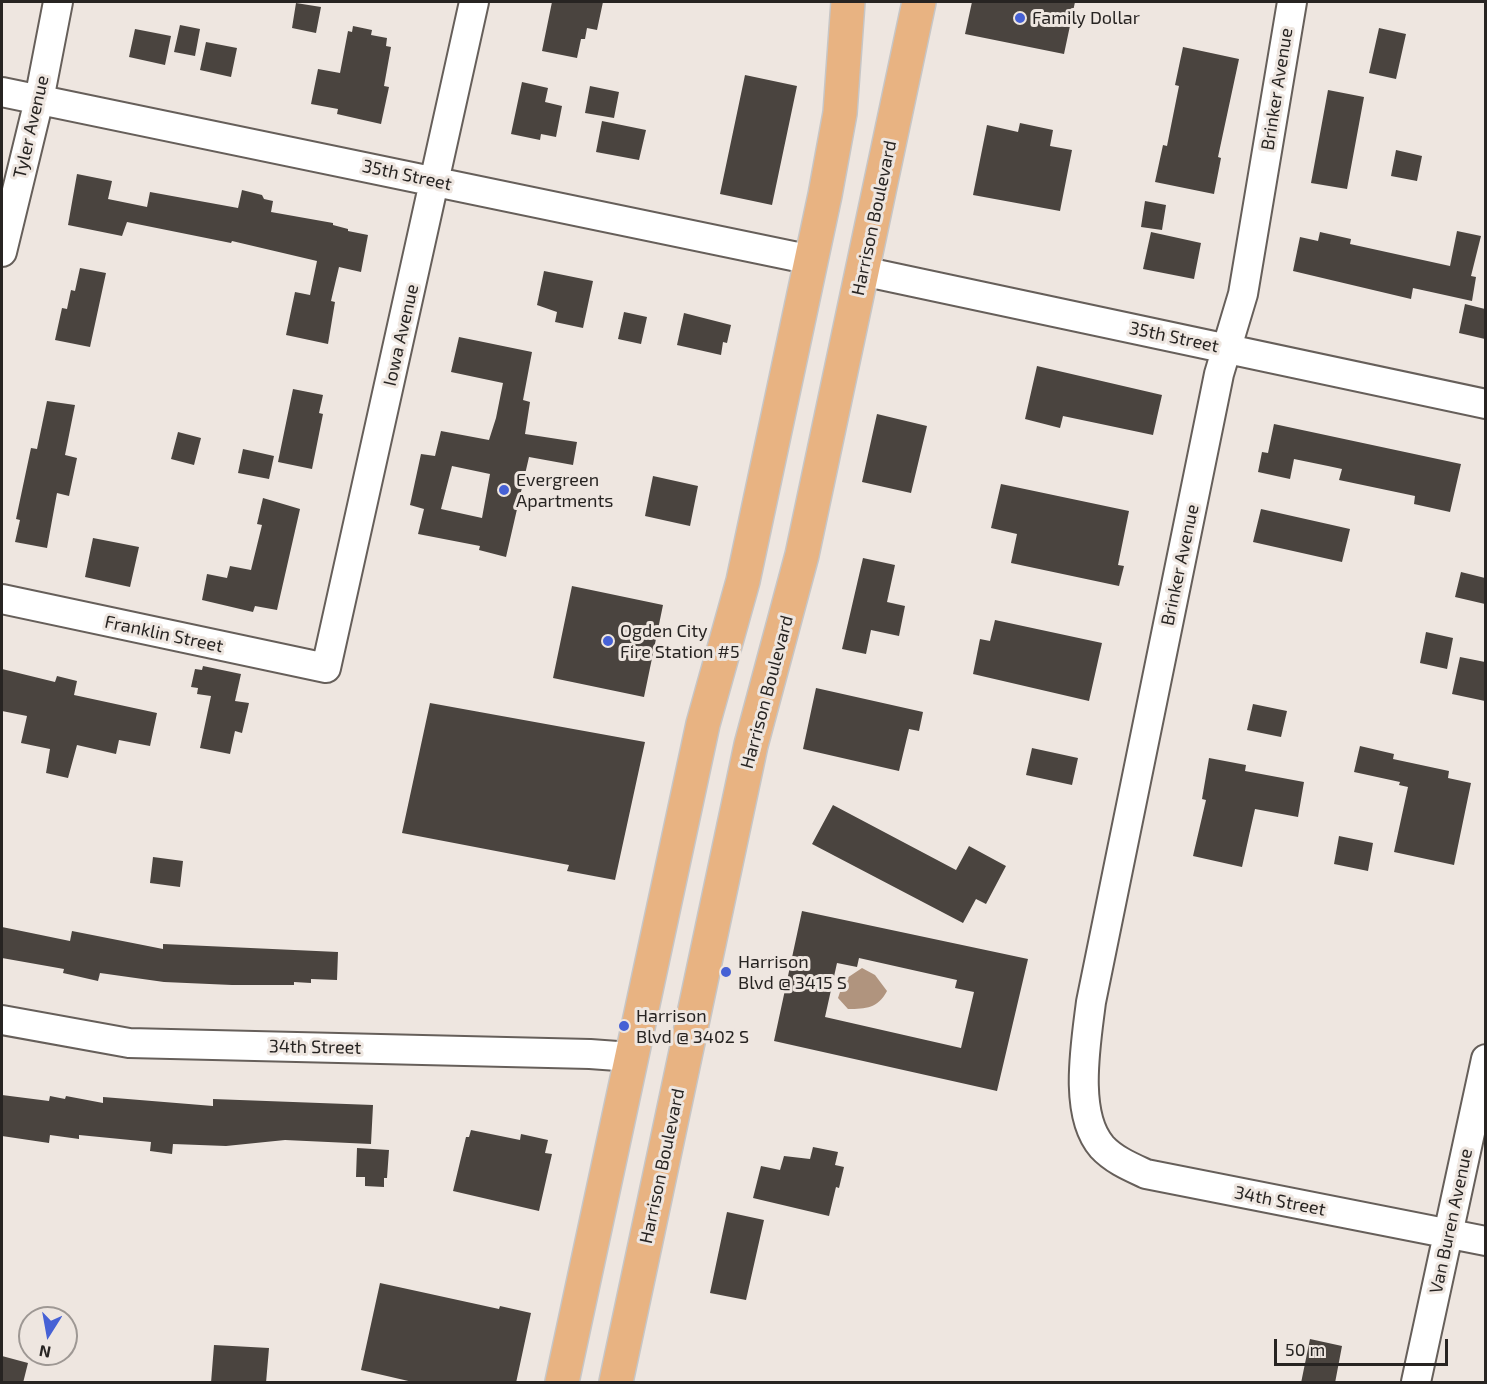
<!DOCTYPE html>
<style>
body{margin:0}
#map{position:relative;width:1487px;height:1384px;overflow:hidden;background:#eee6e0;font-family:"Exo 2",sans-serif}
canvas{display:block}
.frame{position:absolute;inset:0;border:3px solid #272422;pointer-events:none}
.north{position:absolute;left:18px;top:1306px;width:60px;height:60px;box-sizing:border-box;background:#eee6e0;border:2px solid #9e9894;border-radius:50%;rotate:191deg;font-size:16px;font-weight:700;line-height:24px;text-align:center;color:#272422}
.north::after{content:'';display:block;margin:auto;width:21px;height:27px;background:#4661d5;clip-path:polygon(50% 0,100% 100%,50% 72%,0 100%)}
.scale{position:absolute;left:1274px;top:1339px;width:174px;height:27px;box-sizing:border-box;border:3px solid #272422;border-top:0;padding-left:8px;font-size:18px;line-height:21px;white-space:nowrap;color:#272422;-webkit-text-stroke:4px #eee6e0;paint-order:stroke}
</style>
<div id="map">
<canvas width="1487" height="1384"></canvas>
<div class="frame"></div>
<div class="north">N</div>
<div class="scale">50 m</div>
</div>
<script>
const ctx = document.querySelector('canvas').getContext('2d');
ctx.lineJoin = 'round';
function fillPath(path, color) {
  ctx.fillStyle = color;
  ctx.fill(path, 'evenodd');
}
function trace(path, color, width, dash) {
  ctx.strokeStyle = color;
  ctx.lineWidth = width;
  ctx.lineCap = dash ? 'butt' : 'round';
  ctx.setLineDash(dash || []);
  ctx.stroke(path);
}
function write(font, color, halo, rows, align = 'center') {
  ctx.font = font + ' "Exo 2",sans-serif';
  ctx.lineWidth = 6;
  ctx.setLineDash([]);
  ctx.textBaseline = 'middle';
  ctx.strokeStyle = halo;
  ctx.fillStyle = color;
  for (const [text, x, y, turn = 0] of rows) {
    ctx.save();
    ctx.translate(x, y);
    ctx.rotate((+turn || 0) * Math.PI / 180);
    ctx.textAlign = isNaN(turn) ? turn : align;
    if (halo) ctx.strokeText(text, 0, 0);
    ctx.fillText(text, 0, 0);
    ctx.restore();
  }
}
const water = new Path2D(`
 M862,968L875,975L887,991C878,1008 866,1009 848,1009L838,998L844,980Z`);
const building = new Path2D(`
 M552,2H603L597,30L587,28L585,39H581L577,58L542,51Z
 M972,2H1075L1064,54L965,34Z
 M296,3L321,7L316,33L292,28Z
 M180,25L200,29L195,56L174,52Z
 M353,26L372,30L371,35L387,38L386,46L391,47L384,86L389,87L381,124L337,114L338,109L311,104L318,69L340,73L348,31L352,32Z
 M1379,28L1406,34L1396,79L1369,73Z
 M135,29L171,36L165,65L129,57Z
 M206,42L237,48L231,77L200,70Z
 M1183,47L1239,59L1218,157L1221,158L1214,194L1155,182L1163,145L1167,146L1179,86L1175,85Z
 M745,75L797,86L772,205L720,194Z
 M522,82L548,88L545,102L562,106L556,137L541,134L540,140L511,134Z
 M590,86L619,92L614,118L585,113Z
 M1328,90L1364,97L1347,189L1311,183Z
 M602,121L646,130L639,160L596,152Z
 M1020,123L1053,130L1050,146L1072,150L1060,211L973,195L987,125L1018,132Z
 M1396,150L1422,156L1417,181L1391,176Z
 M77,174L112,181L108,199L147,207L150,192L238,208L242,190L262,195L264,199L273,201L271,212L333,223V225L348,229V231L368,235L361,272L339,267L331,301L335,302L328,344L286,335L295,292L310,295L317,261L232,241L231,243L127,222L122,236L68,225Z
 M1145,201L1166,205L1162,230L1141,227Z
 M1457,231L1481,236L1471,276L1476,277L1472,301L1413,288L1411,299L1293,271L1300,237L1318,241L1320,232L1351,239L1350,244L1450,266Z
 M1151,232L1201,243L1194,279L1143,269Z
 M80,268L106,273L90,347L55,340L62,308L67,309L71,290L75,291Z
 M544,271L593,281L583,328L555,322L557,312L537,305Z
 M1465,304L1485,309V339L1459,333Z
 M624,312L647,317L641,344L618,339Z
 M684,313L731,325L727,343L723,342L721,355L677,345Z
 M459,337L532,352L523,400L530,402L525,434L577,442L573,465L529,457L506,557L479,550L480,546L418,534L424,509L410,505L421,454L435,456L441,431L489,440L496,418L503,383L451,372ZM452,466L490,474L482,518L441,509Z
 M1037,366L1162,395L1153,435L1063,416L1060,428L1025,419Z
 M293,389L323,395L319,413L323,414L312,469L278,462Z
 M47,401L75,405L65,455L77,458L69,496L57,493L47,548L15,542L20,520L16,519L31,448L37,449Z
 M877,414L927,426L911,493L862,482Z
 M1274,424L1461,464L1450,512L1414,504L1415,496L1339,480L1342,469L1328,466L1294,459L1290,479L1258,472L1262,452L1268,453Z
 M178,432L201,438L194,465L171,459Z
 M243,449L274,456L269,479L238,473Z
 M653,476L698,486L690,526L645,516Z
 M1001,484L1129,511L1118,565L1124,566L1119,586L1011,563L1017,534L991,528Z
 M263,498L300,509L277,610L255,606L253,612L202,600L207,574L227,578L230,566L251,570L262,525L257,524Z
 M1261,509L1350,529L1342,562L1253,542Z
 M93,538L139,547L130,587L85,577Z
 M863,558L895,565L887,602L905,606L899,636L871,630L866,654L842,649Z
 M1461,572L1485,578V604L1455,597Z
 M572,586L663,605L644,697L553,678Z
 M995,620L1102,643L1089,701L973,674L980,639L990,641Z
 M1426,632L1453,638L1447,669L1420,663Z
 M1460,657L1485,662V701L1452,694Z
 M203,666L241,674L235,701L249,703L242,733L235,731L230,754L200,748L211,696L197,694L198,688L191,687L195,669L202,670Z
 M2,669L55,682L57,676L77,681L74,695L157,713L150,746L119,740L116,754L77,745L68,778L46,773L50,749L21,743L27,716L2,711Z
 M816,688L923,712L919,731L909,729L899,771L803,749Z
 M430,703L645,742L615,880L567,871L569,865L402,833Z
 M1253,704L1287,711L1281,737L1247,730Z
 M1360,746L1394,754L1393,759L1449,771L1448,778L1471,783L1454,865L1394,852L1408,787L1399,785L1400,782L1354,772Z
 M1032,748L1078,758L1072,785L1026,775Z
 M1209,758L1246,765L1245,771L1304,782L1298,817L1255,809L1242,867L1193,856L1206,800L1202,799Z
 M833,805L956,870L969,846L1006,866L986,904L976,899L963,923L812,844Z
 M1339,836L1373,843L1368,871L1334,864Z
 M153,857L183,861L180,887L150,883Z
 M802,911L1028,959L997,1091L774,1041ZM859,958L957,980L955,988L974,992L961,1048L825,1017L837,963L857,967Z
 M2,927L70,941L72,931L163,949V944L338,952L337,980L311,979V983L294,982V985H232L164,982L100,973L98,981L63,973L64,969L2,958Z
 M2,1095L49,1101L50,1096L65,1099L66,1096L103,1103V1097L213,1106V1099L373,1105L371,1144L285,1140L226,1146L173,1144L172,1154L150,1151L151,1142L79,1135V1139L50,1135L49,1143L2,1136Z
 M471,1130L520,1140L521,1134L548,1140L545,1153L552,1154L539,1211L453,1191L466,1137H469Z
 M813,1147L838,1152L835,1165L844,1167L839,1188L836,1187L829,1216L753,1198L761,1166L780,1170L784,1156L810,1159Z
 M357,1148L389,1150L387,1178H384V1187L365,1186V1177H356Z
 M727,1212L764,1220L746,1300L710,1293Z
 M380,1283L499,1309L500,1306L531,1313L516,1383H417L361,1370Z
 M1310,1339L1342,1346L1335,1383H1301Z
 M214,1345L269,1348L266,1383H211Z
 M2,1356L28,1363L23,1383H2Z`);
const street = new Path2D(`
 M1292,2L1243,294L1219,374L1091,1002C1086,1043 1073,1114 1102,1147C1114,1160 1131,1167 1146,1174L1486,1241
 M2,92L812,260
 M2,252L39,100L58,2
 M862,271L1486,404
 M2,599L326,668L474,2
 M2,1020L129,1043L590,1054L631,1057
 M1416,1382L1486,1059`);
const primary = new Path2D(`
 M562,1382L703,724L743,581L825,195L840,113L848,2
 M616,1382L751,745L802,555L919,2`);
const markers = [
 [1020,18,6,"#4661d5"],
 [504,490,6,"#4661d5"],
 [608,641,6,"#4661d5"],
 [726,972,6,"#4661d5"],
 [624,1026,6,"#4661d5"]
];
const poiNames = [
 ["Family Dollar",1032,18],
 ["Evergreen",516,480],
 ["Apartments",516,501],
 ["Ogden City",620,631],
 ["Fire Station #5",620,652],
 ["Harrison",738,962],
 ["Blvd @ 3415 S",738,983],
 ["Harrison",636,1016],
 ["Blvd @ 3402 S",636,1037]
];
const streetNames = [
 ["Brinker Avenue",1277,89,-81],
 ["Tyler Avenue",31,127,-77],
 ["35th Street",407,175,12],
 ["Harrison Boulevard",874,218,-78],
 ["Iowa Avenue",401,335,-77],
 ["35th Street",1174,337,12],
 ["Brinker Avenue",1180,565,-78],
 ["Franklin Street",164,634,12],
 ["Harrison Boulevard",767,692,-75],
 ["34th Street",315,1047,1],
 ["Harrison Boulevard",662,1166,-78],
 ["34th Street",1280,1201,11],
 ["Van Buren Avenue",1451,1221,-78]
];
fillPath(water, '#b0947e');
fillPath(building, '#4a443f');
trace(street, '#665f5a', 32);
trace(primary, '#c7c6c6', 36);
trace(street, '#fff', 28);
trace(primary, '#e8b382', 33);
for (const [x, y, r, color] of markers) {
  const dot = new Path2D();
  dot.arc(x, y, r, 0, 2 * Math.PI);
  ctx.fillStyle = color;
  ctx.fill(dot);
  trace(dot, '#eee6e0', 2);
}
write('18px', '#272422', '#eee6e0', poiNames, 'left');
write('18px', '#272422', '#eee6e0', streetNames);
</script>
